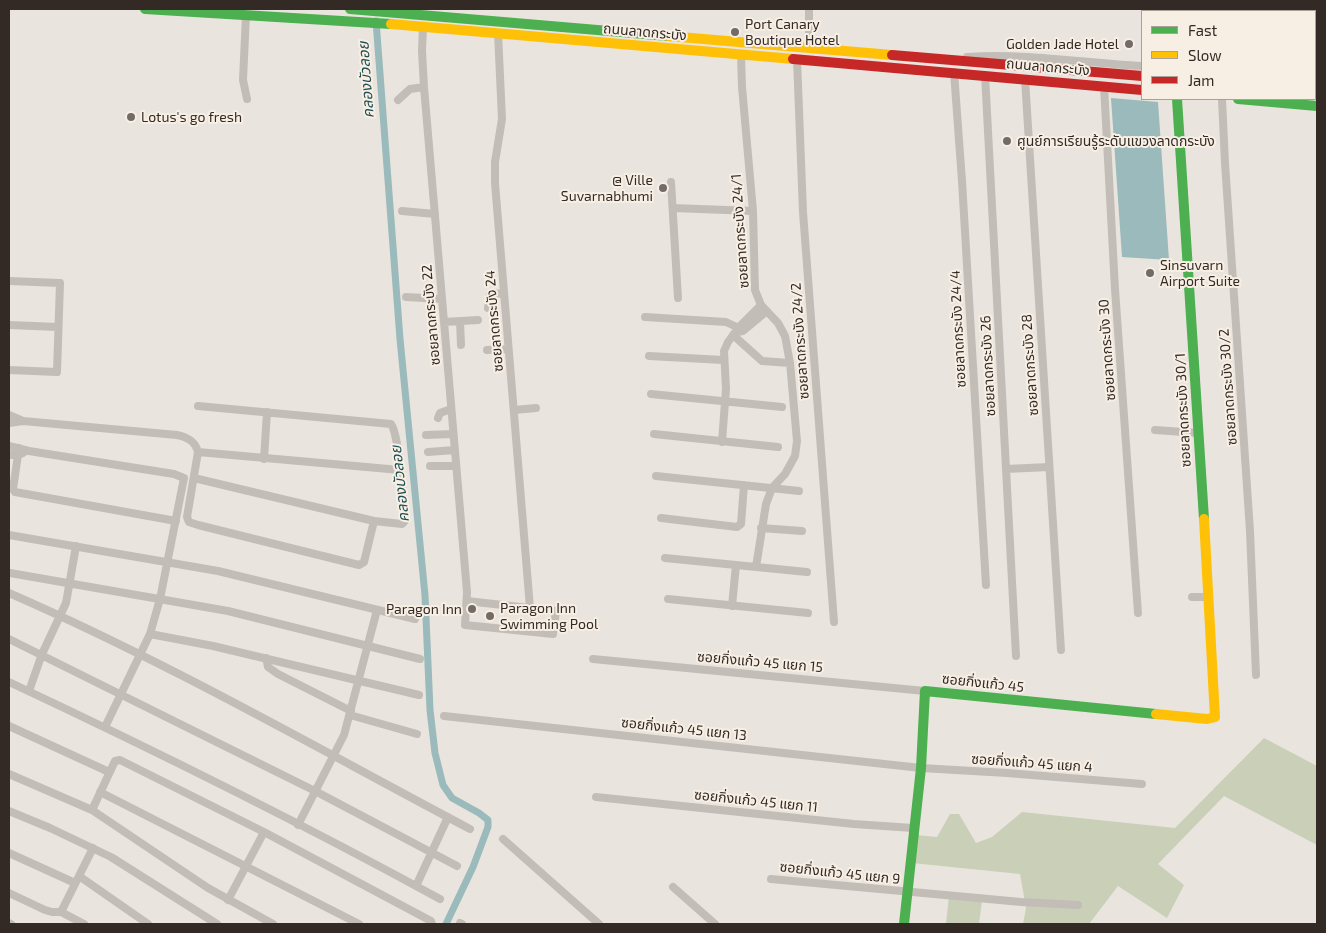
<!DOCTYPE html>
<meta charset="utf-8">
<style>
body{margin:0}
#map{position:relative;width:1326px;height:933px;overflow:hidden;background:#eae4de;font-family:"Exo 2",sans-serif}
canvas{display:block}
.frame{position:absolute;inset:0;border:10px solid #332a26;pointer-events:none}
.legend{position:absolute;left:1141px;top:10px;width:175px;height:90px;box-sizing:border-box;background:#f8efe4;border:1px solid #a9a098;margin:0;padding:6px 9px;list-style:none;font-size:15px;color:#332a26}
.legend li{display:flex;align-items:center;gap:10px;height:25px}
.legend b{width:25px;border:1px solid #a9a098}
</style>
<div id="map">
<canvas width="1326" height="933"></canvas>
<div class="frame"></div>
<ul class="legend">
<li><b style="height:6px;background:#4caf50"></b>Fast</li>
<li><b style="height:6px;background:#ffc107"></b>Slow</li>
<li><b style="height:6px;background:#c62828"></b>Jam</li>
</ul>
</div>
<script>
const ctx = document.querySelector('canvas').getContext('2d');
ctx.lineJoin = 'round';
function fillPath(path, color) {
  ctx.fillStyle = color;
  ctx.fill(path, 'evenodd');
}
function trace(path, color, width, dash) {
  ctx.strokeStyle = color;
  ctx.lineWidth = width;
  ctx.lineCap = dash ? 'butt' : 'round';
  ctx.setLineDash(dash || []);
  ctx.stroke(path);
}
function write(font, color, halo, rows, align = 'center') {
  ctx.font = font + ' "Exo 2","Noto Sans Thai",sans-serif';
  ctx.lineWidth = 4;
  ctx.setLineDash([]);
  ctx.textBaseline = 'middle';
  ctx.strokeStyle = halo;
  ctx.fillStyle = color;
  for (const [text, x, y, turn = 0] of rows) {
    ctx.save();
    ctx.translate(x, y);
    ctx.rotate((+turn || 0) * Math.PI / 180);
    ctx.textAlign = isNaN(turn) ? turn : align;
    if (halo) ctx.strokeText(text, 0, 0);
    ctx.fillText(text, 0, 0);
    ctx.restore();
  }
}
const green = new Path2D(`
 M1264,738L1317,766V845L1224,796L1158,864L1184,885L1167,918L1118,886L1089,924H1023L1026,908L1020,874L912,863L915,835L937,837L950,814H959L976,843L992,837L1022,812L1175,828Z
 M949,896L982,901L979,924H946Z`);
const water = new Path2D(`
 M1111,98L1158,102L1169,260L1122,257Z`);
const canal = new Path2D(`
 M376,21L400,339L425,595L430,710L435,753L443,785L452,798L479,813L488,820V827L473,867L446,924`);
const street = new Path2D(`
 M809,9V48
 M1205,9V11
 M1260,9V11
 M1299,9V11
 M246,15L243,80L247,99
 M423,26L422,51L424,87L467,592L465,625L553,634L556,611L467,601
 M498,33L502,119L495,162V183L530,608
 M741,54L742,87L753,211L755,290L761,305L778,323L785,336L790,363L797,441L795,456L785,474L772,488L766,504L756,567
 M967,57C1026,53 1084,63 1142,66
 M797,59L803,212L834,622
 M1315,69H1317
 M954,72L962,181L986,585
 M985,75L1016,656
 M1025,79L1061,650
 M1104,86L1115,289L1138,613
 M1222,99L1225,163L1250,531L1256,675
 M398,100L410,89L424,87
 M671,182L678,298
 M673,208L753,211
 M402,211L435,214
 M9,281L60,283L57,372L9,370
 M406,297L442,299
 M488,308L490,294L504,293
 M645,317L726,322L741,329
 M460,321L461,345
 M444,322L478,320
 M9,325L58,327
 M737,332L743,331L767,311
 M733,335L762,361L790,363
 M487,350L508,349
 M649,356L723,360
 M651,394L782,407
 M514,410L536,408
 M9,415L23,421
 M438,418L440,413L451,409
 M9,423L23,421L177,435C187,437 195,441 198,452L187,517L189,522L198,525L359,565L364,562L374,521
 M1155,430L1198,433
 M654,434L778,447
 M426,435L453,434
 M722,442L726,389L724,351L728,342L739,327L761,305
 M9,446L29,451L174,474L184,478L160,599L150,634L105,727
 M19,448L13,489L15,492L176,521
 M198,452L400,470
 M428,452L455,450
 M9,455H18L23,453
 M264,459L267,412
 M430,466H456
 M1006,469L1049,467
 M656,476L799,491
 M194,478L374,521L402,524L405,521C403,502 400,437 391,424L198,406
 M661,518L737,527L741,524L744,485
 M761,528L802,531
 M9,535L218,571L415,619
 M665,558L807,572
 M10,573L228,611L420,659
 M9,593C167,662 317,748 470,829
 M1192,597H1208
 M668,599L808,613
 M732,606L736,565
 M150,634L213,646L419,695
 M9,639L315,791L457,866
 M266,658L268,667L278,674L351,711
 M593,659L925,691
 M9,682C154,750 299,822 440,899
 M29,691L42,654L66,603L76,546
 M350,715L417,734
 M444,716L921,768L1007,773L1142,784
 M9,726L109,772
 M9,774L92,810L208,888L273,924
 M100,792L359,924
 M596,797L854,824L913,828
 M92,810L115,761L120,760L264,832L431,921L432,924
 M9,811L50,828L111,857L217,924
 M298,825L344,735L377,610
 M503,839L599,924
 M9,853L75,883
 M79,876L148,924
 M771,879L1021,902L1078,905
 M416,886L448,817
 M673,887L715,924
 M9,893L45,910L52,912H61L84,924
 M228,900L264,832
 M61,912L93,848
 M9,923L11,924
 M460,923L462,924`);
const fast = new Path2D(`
 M145,9L391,24
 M350,9L668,36
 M1315,94H1317
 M1177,99L1204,519
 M1238,99L1317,106
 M904,924L921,768L925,691L1156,714`);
const slow = new Path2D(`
 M391,24L793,59
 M668,36L892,55
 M1315,77H1317
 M1156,714L1207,719L1215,717L1204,519`);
const jam = new Path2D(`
 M892,55L1142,76
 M793,59L1142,90`);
const markers = [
 [735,32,5,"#736b66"],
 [1129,44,5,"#736b66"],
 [131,117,5,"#736b66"],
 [1007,141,5,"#736b66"],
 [663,188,5,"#736b66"],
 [1150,273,5,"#736b66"],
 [472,609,5,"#736b66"],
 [490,616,5,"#736b66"]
];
const poiNames = [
 ["Port Canary",745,24],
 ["Boutique Hotel",745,40],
 ["Golden Jade Hotel",1119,44,"right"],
 ["Lotus's go fresh",141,117],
 ["ศูนย์การเรียนรู้ระดับแขวงลาดกระบัง",1017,141],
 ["@ Ville",653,180,"right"],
 ["Suvarnabhumi",653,196,"right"],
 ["Sinsuvarn",1160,265],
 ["Airport Suite",1160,281],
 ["Paragon Inn",500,608],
 ["Swimming Pool",500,624],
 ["Paragon Inn",462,609,"right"]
];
const streetNames = [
 ["ถนนลาดกระบัง",645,32,5],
 ["ถนนลาดกระบัง",1048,67,5],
 ["ซอยลาดกระบัง 24/1",740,231,-94],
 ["ซอยลาดกระบัง 22",431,315,-95],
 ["ซอยลาดกระบัง 24",494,321,-95],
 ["ซอยลาดกระบัง 24/4",958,329,-93],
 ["ซอยลาดกระบัง 24/2",800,341,-94],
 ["ซอยลาดกระบัง 30",1107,350,-94],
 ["ซอยลาดกระบัง 28",1030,365,-94],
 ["ซอยลาดกระบัง 26",988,366,-93],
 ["ซอยลาดกระบัง 30/2",1228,387,-94],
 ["ซอยลาดกระบัง 30/1",1183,410,-93],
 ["ซอยกิ่งแก้ว 45 แยก 15",760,662,5],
 ["ซอยกิ่งแก้ว 45",983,683,6],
 ["ซอยกิ่งแก้ว 45 แยก 13",684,729,6],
 ["ซอยกิ่งแก้ว 45 แยก 4",1032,763,4],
 ["ซอยกิ่งแก้ว 45 แยก 11",756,801,6],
 ["ซอยกิ่งแก้ว 45 แยก 9",840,873,6]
];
const waterNames = [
 ["คลองบัวลอย",366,80,-94],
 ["คลองบัวลอย",400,484,-96]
];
fillPath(green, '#cacfb8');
fillPath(water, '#9ababb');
trace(canal, '#9ababb', 7);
trace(street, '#c3bdb7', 8);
trace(fast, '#4caf50', 10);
trace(slow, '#ffc107', 10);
trace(jam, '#c62828', 10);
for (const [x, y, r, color] of markers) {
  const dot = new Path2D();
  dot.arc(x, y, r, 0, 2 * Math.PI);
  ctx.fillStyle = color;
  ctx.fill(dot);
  trace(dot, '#f8efe4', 2);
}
write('14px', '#332a26', '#f8efe4', poiNames, 'left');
write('14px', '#332a26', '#f8efe4', streetNames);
write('italic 15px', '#1d4e53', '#f8efe4', waterNames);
</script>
